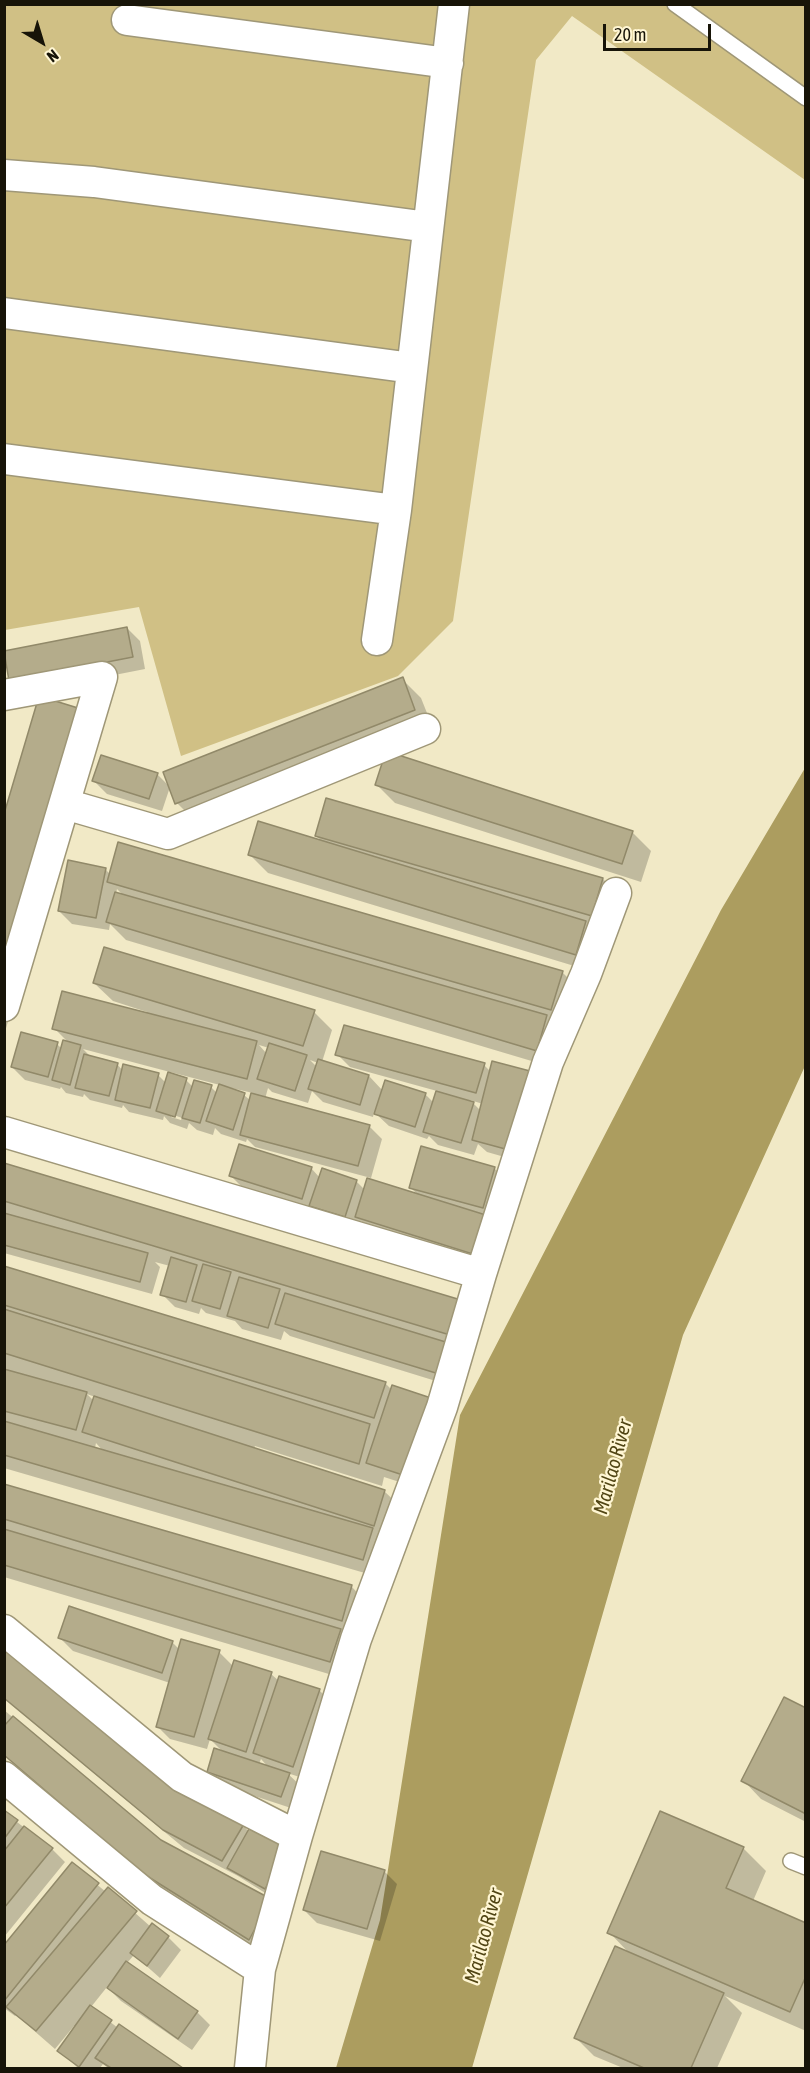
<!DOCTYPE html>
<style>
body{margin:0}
#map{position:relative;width:810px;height:2073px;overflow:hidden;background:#f1e9c6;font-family:"Asap Condensed",sans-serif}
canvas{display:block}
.frame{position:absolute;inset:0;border:6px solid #171408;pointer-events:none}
.north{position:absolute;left:12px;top:12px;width:60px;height:60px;-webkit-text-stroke:4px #fff6d3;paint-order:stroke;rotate:142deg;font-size:16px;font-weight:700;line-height:24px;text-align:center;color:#171408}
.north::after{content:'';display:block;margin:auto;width:21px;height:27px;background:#171408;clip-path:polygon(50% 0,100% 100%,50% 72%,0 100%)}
.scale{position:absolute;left:603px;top:24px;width:108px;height:27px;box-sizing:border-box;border:3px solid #171408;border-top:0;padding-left:8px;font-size:18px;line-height:21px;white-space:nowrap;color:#171408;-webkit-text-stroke:4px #fff6d3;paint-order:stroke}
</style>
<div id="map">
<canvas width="810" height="2073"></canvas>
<div class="frame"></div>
<div class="north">N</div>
<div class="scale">20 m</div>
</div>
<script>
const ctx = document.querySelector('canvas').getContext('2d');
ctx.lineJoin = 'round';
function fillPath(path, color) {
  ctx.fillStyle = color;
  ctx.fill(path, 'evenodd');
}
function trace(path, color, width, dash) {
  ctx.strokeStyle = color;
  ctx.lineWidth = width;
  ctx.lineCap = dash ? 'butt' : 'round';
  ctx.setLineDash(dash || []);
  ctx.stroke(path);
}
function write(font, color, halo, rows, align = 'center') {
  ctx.font = font + ' "Asap Condensed",sans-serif';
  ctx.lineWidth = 4.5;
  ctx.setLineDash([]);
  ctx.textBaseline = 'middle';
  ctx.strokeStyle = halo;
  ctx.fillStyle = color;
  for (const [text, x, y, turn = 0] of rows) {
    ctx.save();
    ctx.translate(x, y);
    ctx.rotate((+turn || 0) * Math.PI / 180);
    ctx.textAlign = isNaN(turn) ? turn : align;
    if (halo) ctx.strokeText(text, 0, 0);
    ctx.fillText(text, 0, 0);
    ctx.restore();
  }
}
const green = new Path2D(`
 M5,5H805V180L572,16L536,60L453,621L398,676L181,756L139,607L5,630Z`);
const water = new Path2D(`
 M805,768V1066L683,1335L472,2068H336L380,1920L460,1415L721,910Z`);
const shadow = new Path2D(`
 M127,628L140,641L145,669L23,693Z
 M402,679L421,698L433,728L195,821L177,803Z
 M96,728L4,1035V809L7,811Z
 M157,774L170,787L162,811L107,794L94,781Z
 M377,785L632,832L651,851L641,882L395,803Z
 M316,836L603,879L621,897L594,972L268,873L249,854L324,843Z
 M105,869L111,875L562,972L585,995L555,1068L126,940L110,924L109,930L72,924L59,911ZM117,889L124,896L116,894Z
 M94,983L314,1012L332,1030L322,1062L369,1076L383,1091L425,1094L434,1103L437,1091L350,1067L337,1054L484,1065L491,1072L522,1162L487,1152L478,1144L474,1155L438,1145L429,1136L427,1139L389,1126L374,1112L373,1117L323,1102L312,1091L308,1103L272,1092L268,1088L265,1099L369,1126L382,1139L371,1178L255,1147L247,1139L246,1142L221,1134L215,1128L213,1135L197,1130L189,1123L187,1129L170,1123L164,1116L163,1120L129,1112L123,1105L122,1108L90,1100L84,1094L83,1097L66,1093L61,1087L60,1089L25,1080L12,1067L57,1044L62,1049L69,1043L54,1028L146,1014L147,1012L113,1001ZM259,1045L269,1048L267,1054ZM83,1049L170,1072L166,1083L158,1075L123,1071L117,1064L92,1058ZM310,1060L318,1063L317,1067ZM170,1072L220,1085L217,1093L211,1087H193L186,1080L170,1074ZM231,1088L253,1093L251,1101L244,1095L230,1090ZM470,1100L483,1104L481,1111ZM171,1114L182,1118L181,1120L171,1117Z
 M4,1164L460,1302L483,1324L473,1357L455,1352L452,1386L290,1336L284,1331L281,1340L242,1329L235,1321L206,1313L201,1308L199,1314L175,1307L162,1294L170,1266L155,1262L160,1267L152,1294L4,1253Z
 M311,1168L320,1178L356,1181L365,1190L419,1196L411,1188L494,1168L507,1181L489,1267L369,1230L361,1221L358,1229L243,1188L230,1175Z
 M4,1268L385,1383L392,1390L418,1488L384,1477L382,1486L255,1446L254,1449L384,1491L403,1509L382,1578L4,1468ZM87,1394L95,1397L94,1401ZM96,1443L103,1451L95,1448Z
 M4,1486L351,1586L369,1605L349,1680L4,1577Z
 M60,1638L172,1642L179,1649L219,1652L234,1667L271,1674L279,1681L280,1678L320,1691L333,1704L306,1779L287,1773L302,1787L294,1809L221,1785L208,1772L223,1752L210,1739L207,1749L170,1739L157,1726L170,1683L73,1651ZM261,1759L269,1768L259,1764Z
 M4,1646L243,1825L249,1832L278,1901L238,1876L184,1848L4,1699Z
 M806,1709V1822L761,1799L743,1780Z
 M4,1710L161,1841L289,1919L267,1957L159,1889L11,1761L4,1755Z
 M4,1812L52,1849L65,1862L4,1937Z
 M743,1848L766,1871L753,1901L806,1924V2031L725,1996L742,2013L717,2068H623L594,2056L576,2038L629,1953L609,1932Z
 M72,1864L106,1892L108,1889L151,1927L168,1937L181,1950L160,1978L134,1955L127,1963L197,2012L210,2025L192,2050L121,2001L107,1987L91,2007L118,2028L119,2026L180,2068H108L103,2064L100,2068H78L59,2051L76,2028L74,2026L55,2049L16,2015L15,2016L4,2008V1948Z
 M384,1871L397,1884L380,1941L317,1923L304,1910Z`);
const building = new Path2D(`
 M127,627L133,657L9,681L4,651Z
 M403,677L415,710L175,804L163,772Z
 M39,696L78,708L4,956V814Z
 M386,751L633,831L622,864L375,785Z
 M101,755L158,773L149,799L92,781Z
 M326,798L603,878L592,916L315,836Z
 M258,821L586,921L576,955L248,855Z
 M118,842L563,971L551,1010L107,882Z
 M68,860L106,868L96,918L58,911Z
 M115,892L547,1015L537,1051L106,922Z
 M104,947L315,1010L303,1046L93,983Z
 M62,991L257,1041L247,1079L52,1029Z
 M344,1025L485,1063L476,1093L335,1055Z
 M21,1032L58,1042L48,1077L11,1067Z
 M63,1040L81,1045L70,1085L52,1080Z
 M269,1043L307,1055L295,1091L257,1079Z
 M84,1054L118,1063L109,1096L75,1088Z
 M318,1059L369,1075L360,1105L308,1089Z
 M492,1061L530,1071L509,1150L472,1140Z
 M123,1064L159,1073L150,1108L115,1100Z
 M168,1072L187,1078L175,1117L156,1111Z
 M194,1080L212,1085L200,1123L182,1118Z
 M385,1080L426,1093L415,1127L374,1114Z
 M219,1084L245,1093L233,1130L206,1121Z
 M436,1091L474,1102L461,1143L423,1132Z
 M251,1093L370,1125L358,1166L240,1135Z
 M239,1144L312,1167L302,1199L229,1176Z
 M421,1146L495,1167L483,1208L409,1188Z
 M4,1163L461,1300L450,1335L4,1201Z
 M322,1168L357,1180L345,1217L309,1206Z
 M367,1178L489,1216L476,1255L355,1217Z
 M4,1213L148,1253L140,1282L4,1245Z
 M171,1257L197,1265L186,1302L160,1295Z
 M203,1264L231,1272L220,1309L192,1301Z
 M4,1266L386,1382L374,1418L4,1305Z
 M239,1277L280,1289L268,1328L227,1316Z
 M285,1293L449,1343L439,1374L275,1324Z
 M4,1309L370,1424L359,1464L4,1353Z
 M4,1369L87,1392L76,1430L4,1411Z
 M392,1385L431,1398L406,1476L366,1463Z
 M94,1396L385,1490L374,1526L82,1432Z
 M4,1421L373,1528L363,1560L4,1455Z
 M4,1484L352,1585L342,1621L4,1519Z
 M4,1529L341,1629L330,1662L4,1565Z
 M69,1606L173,1641L162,1673L58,1638Z
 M181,1639L220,1650L194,1737L156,1727Z
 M4,1644L244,1824L222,1861L163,1830L4,1698Z
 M234,1660L272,1672L246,1752L208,1739Z
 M279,1676L320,1689L293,1767L253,1753Z
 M784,1697L806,1708V1814L741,1781Z
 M13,1716L161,1840L271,1899L249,1940L139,1871L4,1755V1726Z
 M214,1748L290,1773L281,1797L207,1772Z
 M4,1810L18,1820L4,1839Z
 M660,1811L744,1847L726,1888L806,1923V1976L790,2012L607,1933Z
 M24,1826L53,1848L4,1908V1851Z
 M250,1827L288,1848L265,1889L227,1868Z
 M321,1851L385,1870L367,1929L303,1910Z
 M72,1862L99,1883L4,2001V1945Z
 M108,1887L137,1911L36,2031L6,2007Z
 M152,1923L169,1936L147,1966L130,1953Z
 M615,1946L724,1993L691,2068H644L574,2038Z
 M126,1961L198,2011L178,2039L107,1988Z
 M90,2005L112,2020L79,2067L57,2051Z
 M119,2024L183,2068H111L95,2058Z`);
const lane = new Path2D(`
 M675,4L806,98
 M791,1861L806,1867`);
const street = new Path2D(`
 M127,20L448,63
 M4,175L94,182L428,227
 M4,313L412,368
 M4,459L396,510
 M377,640L396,510L454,4
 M4,695L102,677L4,1006
 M65,804L168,834L425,729
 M4,1132L481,1274
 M4,1630L182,1777L297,1836
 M4,1777L152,1900L260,1969
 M250,2068L260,1969L297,1836L356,1639L442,1407L481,1274L548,1062L586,974L616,893`);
const waterNames = [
 ["Marilao River",613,1467,-75],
 ["Marilao River",484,1936,-75]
];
fillPath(green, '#d0c085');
fillPath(water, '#ac9d5f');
fillPath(shadow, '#0003');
fillPath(building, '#b4ac8b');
trace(building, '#918969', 1.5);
trace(lane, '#9f9777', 18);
trace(street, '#9f9777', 33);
trace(lane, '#fff', 15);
trace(street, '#fff', 30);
write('italic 20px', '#514514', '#fff6d3', waterNames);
</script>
